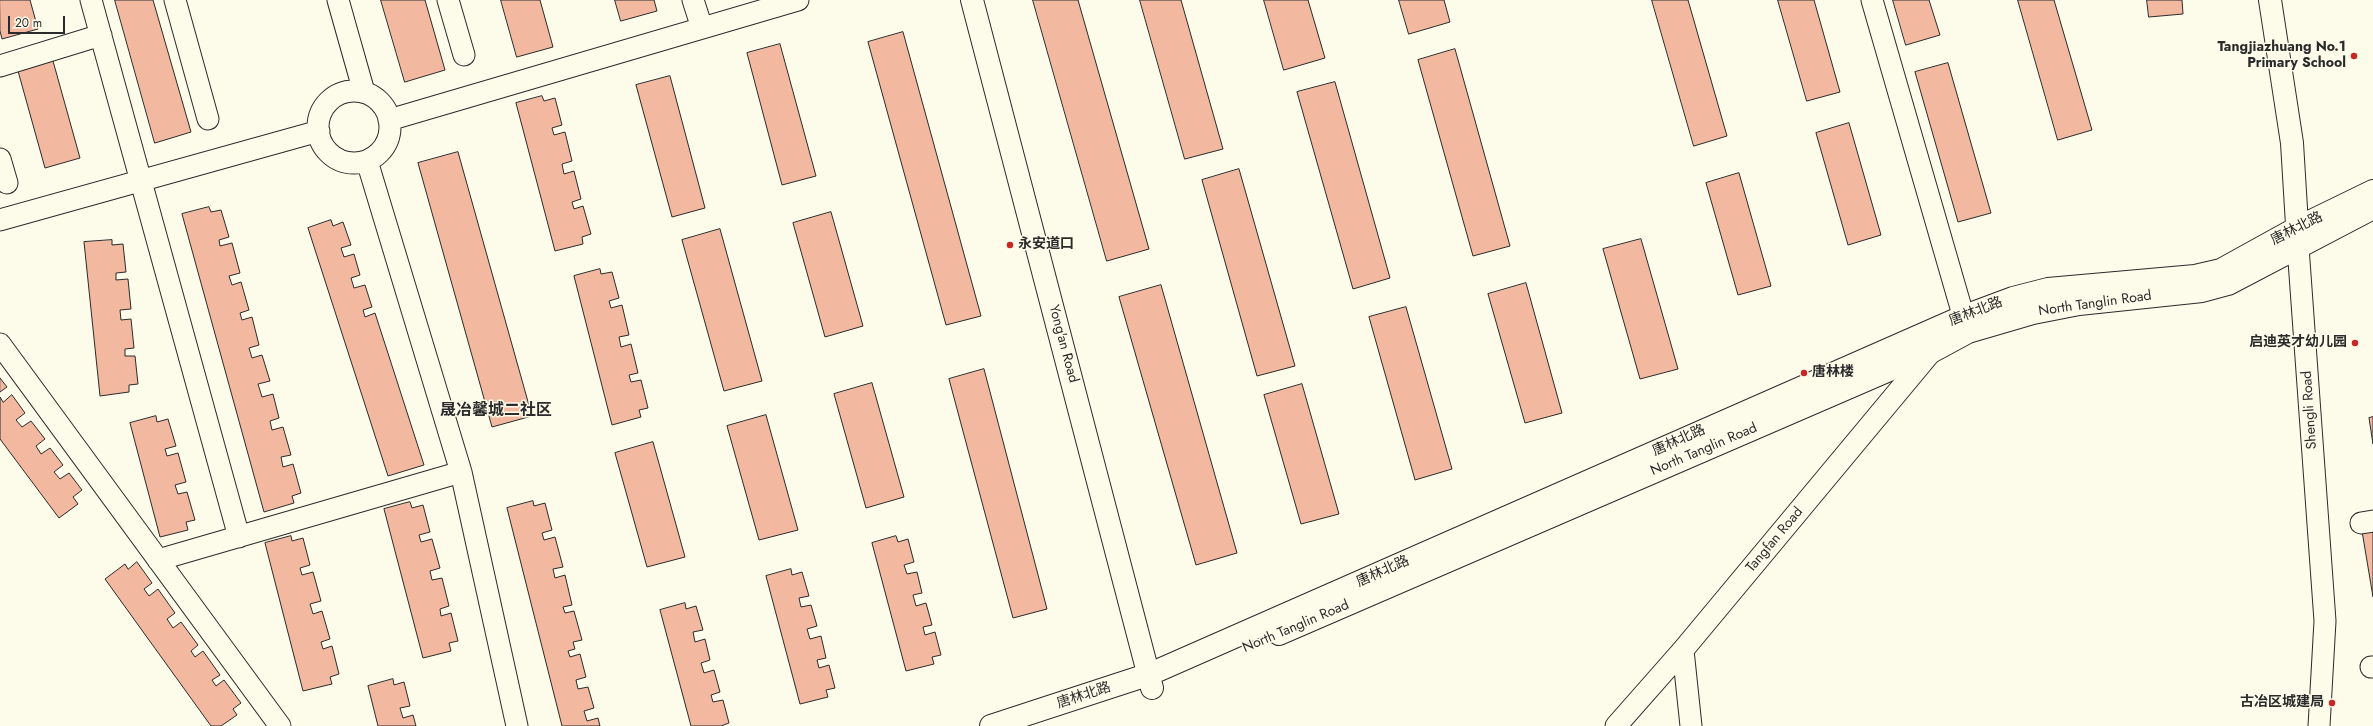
<!DOCTYPE html>
<meta charset="utf-8">
<style>
body{margin:0}
#map{position:relative;width:2373px;height:726px;overflow:hidden;background:#fdfbea;font-family:Jost,sans-serif}
canvas{display:block}
.scale{position:absolute;left:8px;top:16px;width:57px;height:18px;box-sizing:border-box;border:2px solid #2b2b2b;border-top:0;padding-left:5px;font-size:12px;line-height:14px;white-space:nowrap;color:#2b2b2b;-webkit-text-stroke:3px #fdfbea;paint-order:stroke}
</style>
<div id="map">
<canvas width="2373" height="726"></canvas>
<div class="scale">20 m</div>
</div>
<script>
const ctx = document.querySelector('canvas').getContext('2d');
ctx.lineJoin = 'round';
function fillPath(path, color) {
  ctx.fillStyle = color;
  ctx.fill(path, 'evenodd');
}
function trace(path, color, width, dash) {
  ctx.strokeStyle = color;
  ctx.lineWidth = width;
  ctx.lineCap = dash ? 'butt' : 'round';
  ctx.setLineDash(dash || []);
  ctx.stroke(path);
}
function write(font, color, halo, rows, align = 'center') {
  ctx.font = font + ' Jost,"Noto Sans SC",sans-serif';
  ctx.lineWidth = 3;
  ctx.setLineDash([]);
  ctx.textBaseline = 'middle';
  ctx.strokeStyle = halo;
  ctx.fillStyle = color;
  for (const [text, x, y, turn = 0] of rows) {
    ctx.save();
    ctx.translate(x, y);
    ctx.rotate((+turn || 0) * Math.PI / 180);
    ctx.textAlign = isNaN(turn) ? turn : align;
    if (halo) ctx.strokeText(text, 0, 0);
    ctx.fillText(text, 0, 0);
    ctx.restore();
  }
}
const building = new Path2D(`
 M0,0H30L38,29L2,39L0,31Z
 M115,0H153L191,132L155,143Z
 M381,0H425L445,70L405,82Z
 M501,0H540L553,47L517,57Z
 M615,0H654L657,11L621,21Z
 M1033,0H1078L1149,249L1107,261Z
 M1140,0H1181L1223,149L1185,159Z
 M1264,0H1308L1325,58L1284,70Z
 M1399,0H1444L1450,22L1409,34Z
 M1652,0H1688L1727,136L1694,146Z
 M1778,0H1814L1840,92L1807,101Z
 M1893,0H1929L1940,35L1906,45Z
 M2018,0H2054L2092,130L2058,140Z
 M2147,0H2182L2183,14L2149,17Z
 M903,32L981,316L946,325L868,42Z
 M780,44L816,176L782,185L747,53Z
 M1455,49L1510,246L1473,256L1418,60Z
 M53,61L80,158L45,168L18,71Z
 M1948,63L1991,213L1958,222L1915,72Z
 M670,76L705,208L672,217L636,85Z
 M1335,82L1390,278L1353,289L1297,92Z
 M542,96L544,101L555,98L562,125L552,128L554,135L565,132L572,161L562,164L564,174L574,171L581,199L572,202L574,209L583,206L591,234L582,237L583,244L555,251L516,103Z
 M1849,123L1881,235L1848,245L1816,133Z
 M458,152L532,416L492,427L418,163Z
 M1239,169L1295,366L1257,376L1202,180Z
 M1739,173L1771,286L1738,295L1706,183Z
 M209,207L211,212L221,210L229,237L219,240L220,246L232,243L240,273L229,276L232,285L241,282L249,310L240,313L242,320L252,317L259,345L249,348L252,358L262,355L270,381L258,384L262,397L273,394L279,418L270,421L272,430L283,427L291,455L281,457L283,467L293,464L301,493L292,496L294,503L264,512L182,214Z
 M831,212L863,326L825,337L793,223Z
 M331,220L333,226L343,222L351,245L341,248L344,257L354,254L360,275L351,278L354,288L365,285L372,307L363,310L365,317L375,313L424,465L388,476L308,228Z
 M720,229L762,381L724,391L682,240Z
 M1641,239L1678,369L1640,379L1603,249Z
 M112,240V245L123,244L126,272L116,273V280L128,279L131,309L120,310L121,320L131,319L134,348L125,349V356H135L138,384L129,385V392L100,396L84,242Z
 M600,269L601,274L612,272L619,298L609,301L611,308L622,305L629,335L619,337L621,347L631,344L638,373L629,375L631,382L641,380L648,408L639,410L641,417L612,425L574,276Z
 M1526,283L1562,413L1525,423L1488,294Z
 M1161,285L1237,553L1196,565L1119,297Z
 M1406,307L1452,469L1415,480L1369,317Z
 M984,369L1047,609L1013,618L949,379Z
 M0,378L7,387L0,392Z
 M872,383L904,497L866,508L834,394Z
 M1302,384L1339,514L1301,524L1264,395Z
 M12,395L25,413L16,420L22,427L31,421L45,439L36,446L41,454L50,448L63,465L54,472L60,479L69,473L82,490L73,497L78,504L59,518L0,439V397L3,402Z
 M766,415L798,530L759,540L727,426Z
 M156,416L157,422L168,419L176,446L165,449L167,456L178,453L186,482L175,485L178,494L187,492L195,520L186,522L188,530L160,537L130,423Z
 M2373,417V444L2369,418Z
 M653,442L685,557L647,567L615,453Z
 M533,501L534,506L545,503L552,530L542,533L544,540L555,537L563,567L553,569L555,578L565,575L572,605L563,607L565,613L574,611L582,640L573,642L575,649L568,651L570,657L580,654L586,677L576,680L578,689L588,687L594,708L584,711L587,721L598,718L600,726H562L507,508Z
 M410,502L412,508L423,505L430,532L419,535L421,542L432,539L440,568L430,571L432,580L442,578L449,606L440,609L441,616L451,613L458,641L449,643L451,651L423,658L384,509Z
 M2373,529V597L2362,531Z
 M291,536L292,541L303,538L310,565L300,568L302,575L313,572L321,601L310,604L313,614L322,611L330,639L321,642L323,649L332,646L339,674L330,677L332,684L303,691L265,543Z
 M896,536L898,542L908,539L914,562L904,565L907,574L917,572L922,593L913,595L916,606L926,603L932,625L923,627L925,635L935,632L941,655L932,657L934,664L906,671L872,543Z
 M137,562L152,583L144,589L149,596L158,589L175,613L167,619L173,628L181,622L198,645L191,651L195,657L203,651L220,675L212,680L216,686L224,680L241,703L233,709L237,715L221,726H211L105,579L125,564L128,569Z
 M791,569L792,575L802,572L809,596L799,598L801,607L811,605L817,626L807,629L810,639L821,636L826,658L817,660L819,668L829,665L835,688L826,690L828,697L800,704L766,576Z
 M685,603L686,609L696,606L703,630L693,632L695,642L705,639L710,660L701,663L704,673L714,670L720,692L711,695L713,702L723,700L729,723L721,726H691L660,610Z
 M393,679L394,685L404,682L410,706L400,708L403,718L413,715L416,726H378L368,686Z`);
const minor = new Path2D(`
 M91,0L239,537
 M175,0L208,119
 M338,0L364,92
 M448,0L464,55
 M693,0L702,28
 M1872,0L1968,332
 M0,66L101,35
 M318 127a36 36 0 1 1 72 0a36 36 0 1 1-72 0Z
 M389,120L798,0
 M0,159L7,183
 M367,161L461,472L517,726
 M0,220L319,131
 M2298,247L2325,621L2319,726
 M0,344L280,726
 M2361,523L2373,521
 M158,560L461,472
 M1683,650L1691,726
 M2371,667H2373
 M1616,726L1683,650L1931,352`);
const major = new Path2D(`
 M972,0L1152,688
 M2270,0L2292,143L2298,241
 M1279,634L1931,352L1968,332L2033,313L2079,304L2202,291L2228,284L2373,208
 M991,726L1150,674L1962,317L2013,298L2048,289L2195,276L2221,270L2297,228L2373,191`);
const markers = [
 [2354,56,4,"#c62828"],
 [1010,245,4,"#c62828"],
 [2355,343,4,"#c62828"],
 [1804,373,4,"#c62828"],
 [2332,703,4,"#c62828"]
];
const poiNames = [
 ["Tangjiazhuang No.1",2346,48],
 ["Primary School",2346,64],
 ["永安道口",1018,245,"left"],
 ["启迪英才幼儿园",2347,343],
 ["唐林楼",1812,373,"left"],
 ["古冶区城建局",2324,703]
];
const streetNames = [
 ["唐林北路",2297,229,-27],
 ["North Tanglin Road",2095,304,-8],
 ["唐林北路",1976,312,-21],
 ["Yong'an Road",1063,344,75],
 ["Shengli Road",2310,410,-94],
 ["唐林北路",1679,441,-24],
 ["North Tanglin Road",1704,450,-23],
 ["Tangfan Road",1775,540,-50],
 ["唐林北路",1383,572,-24],
 ["North Tanglin Road",1296,627,-23],
 ["唐林北路",1084,696,-18]
];
const quarterNames = [
 ["晟冶馨城二社区",496,411]
];
fillPath(building, '#f2b8a0');
trace(building, '#2b2b2b', 1);
trace(minor, '#2b2b2b', 23);
trace(major, '#2b2b2b', 24);
trace(minor, '#fdfbea', 21);
trace(major, '#fdfbea', 22);
for (const [x, y, r, color] of markers) {
  const dot = new Path2D();
  dot.arc(x, y, r, 0, 2 * Math.PI);
  ctx.fillStyle = color;
  ctx.fill(dot);
  trace(dot, '#fdfbea', 1.5);
}
write('bold 14px', '#2b2b2b', '#fdfbea', poiNames, 'right');
write('14px', '#2b2b2b', '#fdfbea', streetNames);
write('bold 16px', '#2b2b2b', '#fdfbea', quarterNames);
</script>
